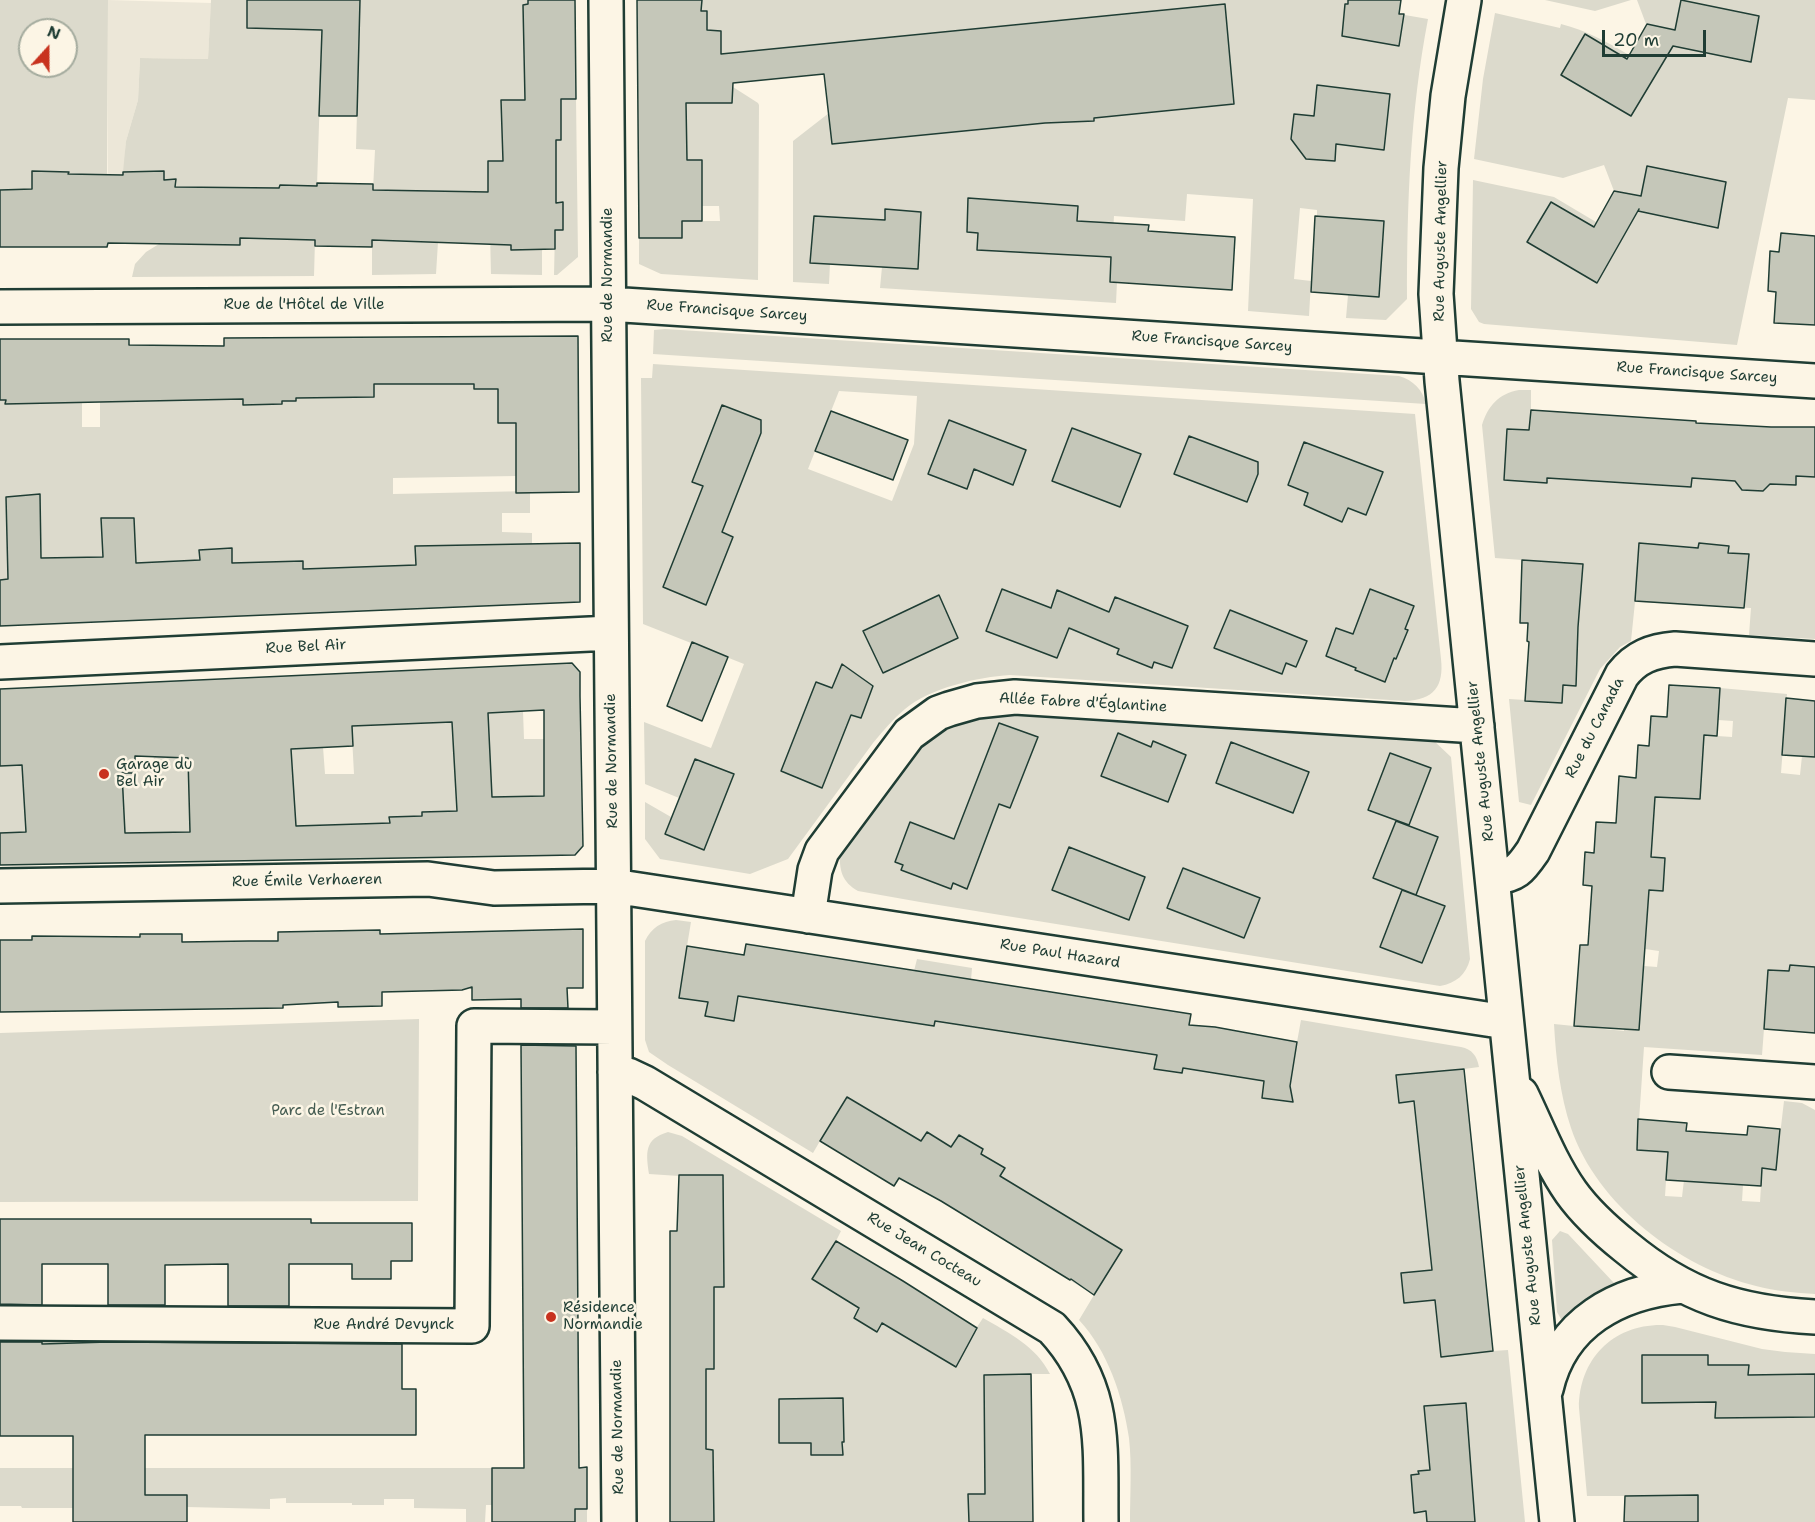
<!DOCTYPE html>
<meta charset="utf-8">
<style>
body{margin:0}
#map{position:relative;width:1815px;height:1522px;overflow:hidden;background:#fcf5e5;font-family:"Shantell Sans",sans-serif}
canvas{display:block}
.north{position:absolute;left:18px;top:18px;width:60px;height:60px;box-sizing:border-box;background:#fcf5e5;border:2px solid #a4ab9e;border-radius:50%;rotate:21deg;font-size:16px;font-weight:700;line-height:24px;text-align:center;color:#1f3d34}
.north::after{content:'';display:block;margin:auto;width:21px;height:27px;background:#c8321e;clip-path:polygon(50% 0,100% 100%,50% 72%,0 100%)}
.scale{position:absolute;left:1602px;top:30px;width:104px;height:27px;box-sizing:border-box;border:3px solid #1f3d34;border-top:0;padding-left:8px;font-size:18px;line-height:21px;white-space:nowrap;color:#1f3d34;-webkit-text-stroke:4px #fcf5e5;paint-order:stroke}
</style>
<div id="map">
<canvas width="1815" height="1522"></canvas>
<div class="north">N</div>
<div class="scale">20 m</div>
</div>
<script>
const ctx = document.querySelector('canvas').getContext('2d');
ctx.lineJoin = 'round';
function fillPath(path, color) {
  ctx.fillStyle = color;
  ctx.fill(path, 'evenodd');
}
function trace(path, color, width, dash) {
  ctx.strokeStyle = color;
  ctx.lineWidth = width;
  ctx.lineCap = dash ? 'butt' : 'round';
  ctx.setLineDash(dash || []);
  ctx.stroke(path);
}
function write(font, color, halo, rows, align = 'center') {
  ctx.font = font + ' "Shantell Sans",sans-serif';
  ctx.lineWidth = 5;
  ctx.setLineDash([]);
  ctx.textBaseline = 'middle';
  ctx.strokeStyle = halo;
  ctx.fillStyle = color;
  for (const [text, x, y, turn = 0] of rows) {
    ctx.save();
    ctx.translate(x, y);
    ctx.rotate((+turn || 0) * Math.PI / 180);
    ctx.textAlign = isNaN(turn) ? turn : align;
    if (halo) ctx.strokeText(text, 0, 0);
    ctx.fillText(text, 0, 0);
    ctx.restore();
  }
}
const built = new Path2D(`
 M108,0L211,3L208,59L140,58L138,100L126,141L123,192L108,191Z`);
const green = new Path2D(`
 M0,0H108L107,190L90,174H68V172L32,171V189L0,190ZM30,30H66V66H30Z
 M211,0H247V28L284,29L323,0L317,186L280,185L277,239L315,240L314,276L132,277L135,264L146,252L159,244H240V237L175,187V179L164,180V171L123,172L126,141L138,100L140,58L208,59Z
 M360,0H528V4L523,5L524,66L527,100H501L556,140H561V99H576L578,257L557,275H554L555,230H563V202L554,203L542,249V275L491,274L489,192L373,190L375,150L356,149Z
 M702,0H1401L1399,14L1428,19C1410,113 1407,203 1407,299L1386,320L1346,318L1348,295L1379,297L1384,221L1317,216V210L1300,208L1294,279L1311,281L1309,316L1248,311L1253,199L1187,194L1185,221L1114,216L1110,281L1117,282L1116,303L880,288L882,267L918,268L921,212L885,210L884,224L814,216L810,262L830,264L829,284L793,282V141L829,113L833,144L1234,104L1225,4L1072,19L721,73V31L707,30V12L701,11Z
 M1545,0H1631L1595,11Z
 M1637,0H1815V100L1788,98L1737,345L1484,324L1479,322L1471,309L1473,180L1554,197L1596,222L1614,191L1604,165L1563,178L1474,159L1483,79L1495,13L1560,28L1561,24C1587,31 1606,41 1629,55L1646,24Z
 M733,87L758,103L759,105L758,280L661,274L639,264V238H681L682,221H720L719,206H685L702,189V161L687,160L686,103H732Z
 M372,240L438,242L436,274L372,275Z
 M665,329L1399,376C1413,380 1423,390 1426,404L653,354L654,330Z
 M118,364L243,399L244,405L282,404V401H296V391L374,397V383L474,384V389L498,384V423H533L516,456V476L393,478V494L530,491V513H502V532L532,533V561L415,547L416,567L303,569V561L267,562L232,568L200,550L199,560L168,561L137,581L134,518H117L118,535H102L103,558H41L40,494L24,495L9,579L0,580V400H6V403L82,396V427H100V395H109L110,402H118Z
 M653,364L1415,414L1441,659C1444,686 1434,700 1405,701L1010,675C978,677 930,688 905,709C893,719 883,731 873,743L788,859L750,874L660,859L645,839V802L671,817L679,798L645,784L644,722L711,748L744,664L643,624L641,378H652ZM839,391L917,396L914,444L892,501L808,469Z
 M1519,390H1531V410L1696,421L1697,423L1815,430V639L1749,635L1751,608L1635,602L1631,641L1620,647L1600,669L1531,805L1519,802L1509,699L1525,700L1528,662L1532,660V655L1528,651L1529,642L1527,641L1528,624L1520,623L1522,560L1495,558L1482,425C1488,406 1498,394 1519,390Z
 M1720,688L1787,694L1781,773L1800,775L1802,756L1815,757V1033L1764,1029L1762,1055L1644,1047L1637,1150L1668,1152L1665,1196L1682,1197L1684,1180L1743,1185L1742,1201L1760,1202L1762,1168L1776,1169L1784,1101L1802,1103L1815,1110V1294C1796,1293 1775,1291 1756,1286C1679,1267 1597,1205 1571,1128C1560,1095 1556,1059 1554,1024L1624,1031V1029H1639L1644,966L1657,967L1659,951L1645,949L1649,890H1663L1665,858L1651,857L1655,797L1688,734L1732,737L1733,721L1718,720Z
 M523,711L524,739H544V761L546,762L547,805L422,816L390,817V823L327,825L296,829L189,802L190,832L125,833L122,773H135V767L154,766L153,739L186,738L188,769H203L250,730L323,747L325,774H354L351,718L452,716Z
 M995,712L1432,739L1451,757L1470,959C1466,975 1456,983 1440,986L920,902L858,891C842,882 839,870 840,852L911,753L946,727L956,723Z
 M22,760L26,832L0,833V764L2,766L12,765Z
 M676,920L691,922L687,946L744,955L746,944L914,971L917,959L972,968L971,980L1191,1014L1190,1025L1297,1042L1301,1020L1461,1047C1472,1049 1477,1056 1479,1067L1464,1069L1492,1343L1493,1351L1508,1350L1525,1522H1130C1130,1495 1132,1465 1129,1438C1123,1397 1108,1351 1079,1320L1094,1295L900,1176L894,1186L820,1141L813,1153L668,1065L649,1052L645,1040V941C651,928 662,921 676,920Z
 M419,1019L418,1201L0,1202V1033Z
 M668,1132L682,1136L841,1231L836,1241L977,1327L983,1318C1009,1333 1036,1346 1050,1374H1031L1033,1522H670V1231H679V1176L649,1174C646,1153 644,1139 668,1132Z
 M1560,1231L1568,1234L1614,1283L1616,1287L1567,1322L1561,1319L1557,1312L1552,1240Z
 M1663,1325L1675,1327L1762,1349L1785,1352L1815,1354V1522H1622H1624L1625,1496H1587L1579,1408C1579,1359 1613,1324 1663,1325Z
 M0,1468H73V1508H22L21,1506H0Z
 M145,1468H492L517,1505H486L485,1522H466V1509L414,1508V1499H384V1505H352V1503H286V1498L270,1499V1509L187,1507V1495L125,1496Z
 M575,1509H587V1522H575Z`);
const building = new Path2D(`
 M247,0H360L357,116H319L322,30L247,28Z
 M528,0H575L576,99H561V140H556V203L563,202V230H555V249L511,250V245L372,240V247L315,246V240L240,238V245L108,243L107,247H0V190L32,189V171L69,172L68,174L123,175V172L164,171V180L176,179L175,187L279,188L280,185L317,186V183L373,184V190L488,192V161H503L501,100H525L523,5L528,4Z
 M637,0H702L701,11H707V30L721,31V54L1225,4L1234,104L1094,118V121L1045,123L832,144L824,74L733,83L732,103H686L687,160H702V221H682V238H639Z
 M1348,0H1401L1399,14H1404L1399,46L1342,36L1345,4H1348Z
 M1681,0L1759,16L1751,62L1673,46L1631,116L1561,75L1585,34L1627,59L1647,24L1675,30Z
 M1317,85L1390,94L1384,150L1336,144L1335,161L1306,159L1291,139L1294,114L1314,116Z
 M1647,166L1726,182L1718,228L1638,211L1639,209L1597,283L1527,242L1551,202L1594,227L1614,191L1641,196Z
 M968,198L1078,206L1077,221L1149,225L1148,231L1235,237L1232,290L1110,282L1111,257L977,250L978,233L967,232Z
 M885,209L921,212L918,269L810,263L814,216L885,220Z
 M1315,216L1384,221L1379,297L1311,292Z
 M1781,233L1815,236V325L1774,323L1776,292L1768,291L1770,251L1779,252Z
 M578,336L579,492L516,493V423H498V389H474V384H374V397L296,398V401H282V404L243,405V399L5,404L6,400H0V339H129V345L224,346V338Z
 M722,405L761,420V433L722,532L733,537L706,605L663,587L703,486L692,482Z
 M1531,410L1696,421V423L1771,427H1815V477L1796,476V485L1770,484L1763,491L1742,490L1735,481L1692,478L1691,487L1547,478V483L1504,480L1507,429L1529,430Z
 M831,411L908,440L893,480L815,451Z
 M949,420L1026,450L1013,485L974,469L967,489L928,474Z
 M1072,428L1141,454L1120,507L1052,481Z
 M1189,436L1258,462V474L1247,502L1174,474Z
 M1304,442L1383,472L1366,515L1348,508L1342,522L1304,505L1308,493L1288,485Z
 M40,494L41,558L103,557L101,518H134L136,563L200,560L199,550L232,548V563L303,561V569L416,565L415,546L580,543V602L0,626V580L8,579L6,497Z
 M1639,543L1698,548L1699,543L1729,546L1728,553L1749,554L1744,608L1635,601Z
 M1522,560L1583,564L1578,627L1576,686L1563,685L1562,703L1525,701L1529,642L1527,641L1528,623H1520Z
 M1002,589L1051,608L1057,590L1109,612L1115,597L1188,626L1172,668L1154,662L1152,668L1117,654L1119,649L1069,628L1057,658L986,631Z
 M1370,589L1414,606L1405,629L1408,630L1396,659L1394,658L1385,682L1355,670L1356,668L1326,656L1336,628L1353,634Z
 M939,595L958,638L883,673L863,631Z
 M1230,610L1307,641L1296,667L1286,663L1282,674L1214,648Z
 M692,642L728,657L702,721L667,706Z
 M572,663L580,672V696L583,846L575,855L0,865V833L26,832L22,765L0,766V689ZM544,710V796L492,797L488,713ZM452,722L457,811L422,812V816L389,817L390,823L296,826L291,749L353,746L352,726ZM135,756L188,758L190,832L125,833L122,773H135Z
 M842,664L873,686L861,718L851,715L822,788L781,771L816,682L832,688Z
 M1669,685L1720,688L1717,736L1704,735L1700,799L1655,797L1651,857L1665,858L1663,891L1649,890L1639,1030L1574,1026L1580,945H1588L1592,886L1583,885L1585,852L1594,853L1596,822L1616,823L1619,776L1636,778L1638,745L1649,746L1651,716L1667,717Z
 M1786,698L1815,701V757L1782,755Z
 M999,723L1038,737L1010,808L999,804L967,889L953,883L951,889L901,870L903,865L895,862L910,822L954,839Z
 M1118,733L1151,747L1153,741L1186,755L1168,802L1101,776Z
 M1231,742L1309,772L1293,813L1216,783Z
 M1390,753L1431,768L1409,825L1368,810Z
 M695,759L734,774L704,850L665,834Z
 M1396,821L1438,837L1416,895L1373,878Z
 M1069,847L1145,877L1129,920L1052,890Z
 M1183,868L1260,898L1244,938L1167,908Z
 M1402,890L1445,906L1422,963L1380,947Z
 M583,929V988H567L568,1008H521V999L472,1000V987L462,990L382,992V1006L338,1007V1002L283,1005V1008L0,1012V940H32V936L140,937V934H182V942L249,941H278V932L380,930V934Z
 M746,944L1191,1014L1189,1025L1215,1027L1297,1042L1290,1086L1293,1102L1262,1098L1264,1081L1183,1068L1182,1073L1154,1069L1157,1055L935,1021L934,1026L738,996L734,1021L705,1016L708,1002L679,998L687,946L744,955Z
 M1790,965L1815,967V1033L1764,1029L1768,970L1789,971Z
 M521,1045L576,1046L579,1468L587,1467V1509H575V1522H492V1468H524Z
 M1464,1069L1493,1351L1441,1357L1435,1300L1404,1303L1401,1273L1432,1270L1414,1101L1399,1103L1396,1075Z
 M847,1097L921,1141L927,1132L951,1147L959,1135L983,1149L981,1154L1005,1168L1000,1176L1122,1250L1094,1295L1071,1279L1070,1280L941,1201L899,1178L894,1186L820,1141Z
 M1638,1119L1687,1123L1686,1131L1747,1135L1748,1126L1780,1129L1776,1170L1762,1168L1761,1186L1666,1180L1668,1152L1637,1150Z
 M679,1175H723L724,1287H714V1369H706V1449L713,1450L714,1522H670V1231H677Z
 M0,1219H311V1223H412V1261H391V1279H352V1264H289V1306H228V1264L165,1265V1305H108V1264H42V1305L0,1304Z
 M836,1241L903,1281L977,1328L956,1367L882,1323L877,1332L854,1318L859,1308L812,1279Z
 M0,1342H42V1344L108,1342L402,1344V1389H416V1435H145V1495H187V1522H73V1436H0Z
 M1642,1355H1708V1365H1749L1748,1375L1815,1374V1417L1715,1418L1716,1402L1642,1403Z
 M1031,1374L1033,1522H969L968,1494H985L984,1375Z
 M843,1398L844,1442H842L843,1455H811V1443H779V1399Z
 M1466,1403L1475,1522H1427L1426,1511L1414,1513L1411,1475L1419,1474L1418,1471L1430,1470L1424,1406Z
 M1698,1495V1522H1624L1625,1496Z`);
const street = new Path2D(`
 M606,0L619,1522
 M1464,0L1448,96L1441,168L1436,294L1442,381L1557,1522
 M0,307L608,304L1815,381
 M0,662L611,633
 M1493,878C1516,875 1520,870 1533,851L1622,675C1636,657 1652,651 1675,649L1815,659
 M0,886L428,879L494,888L613,886L1506,1022
 M808,916L815,870L822,851L909,734L938,713L949,709L977,701L1015,697L1477,726
 M615,1072L628,1075L645,1083L1052,1328C1108,1388 1100,1446 1101,1522
 M1669,1072L1815,1082
 M1521,1094C1537,1127 1550,1162 1571,1192C1586,1213 1606,1231 1626,1247C1685,1296 1738,1313 1815,1317
 M0,1323L472,1326L474,1026L614,1027
 M1546,1389C1561,1322 1618,1292 1682,1286`);
const markers = [
 [104,774,6,"#c8321e"],
 [551,1317,6,"#c8321e"]
];
const streetNames = [
 ["Rue Auguste Angellier",1441,241,-89],
 ["Rue de Normandie",608,275,-90],
 ["Rue de l'Hôtel de Ville",304,305],
 ["Rue Francisque Sarcey",727,311,4],
 ["Rue Francisque Sarcey",1212,342,4],
 ["Rue Francisque Sarcey",1697,373,4],
 ["Rue Bel Air",306,647,-3],
 ["Allée Fabre d'Églantine",1083,703,3],
 ["Rue du Canada",1595,728,-63],
 ["Rue de Normandie",612,761,-91],
 ["Rue Auguste Angellier",1481,761,-96],
 ["Rue Émile Verhaeren",307,881,-1],
 ["Rue Paul Hazard",1060,954,9],
 ["Rue Auguste Angellier",1528,1245,-96],
 ["Rue Jean Cocteau",924,1250,31],
 ["Rue André Devynck",384,1325],
 ["Rue de Normandie",618,1427,-91]
];
const poiNames = [
 ["Garage du",116,765],
 ["Bel Air",116,782],
 ["Résidence",563,1308],
 ["Normandie",563,1325]
];
const parkNames = [
 ["Parc de l'Estran",328,1111]
];
fillPath(built, '#ece7d8');
fillPath(green, '#dcdacc');
fillPath(building, '#c5c7b9');
trace(building, '#1f3d34', 1.5);
trace(street, '#1f3d34', 38);
trace(street, '#fcf5e5', 33);
for (const [x, y, r, color] of markers) {
  const dot = new Path2D();
  dot.arc(x, y, r, 0, 2 * Math.PI);
  ctx.fillStyle = color;
  ctx.fill(dot);
  trace(dot, '#fcf5e5', 2);
}
write('15px', '#1f3d34', '#fcf5e5', streetNames);
write('15px', '#1f3d34', '#fcf5e5', poiNames, 'left');
write('15px', '#455c52', '#fcf5e5', parkNames);
</script>
